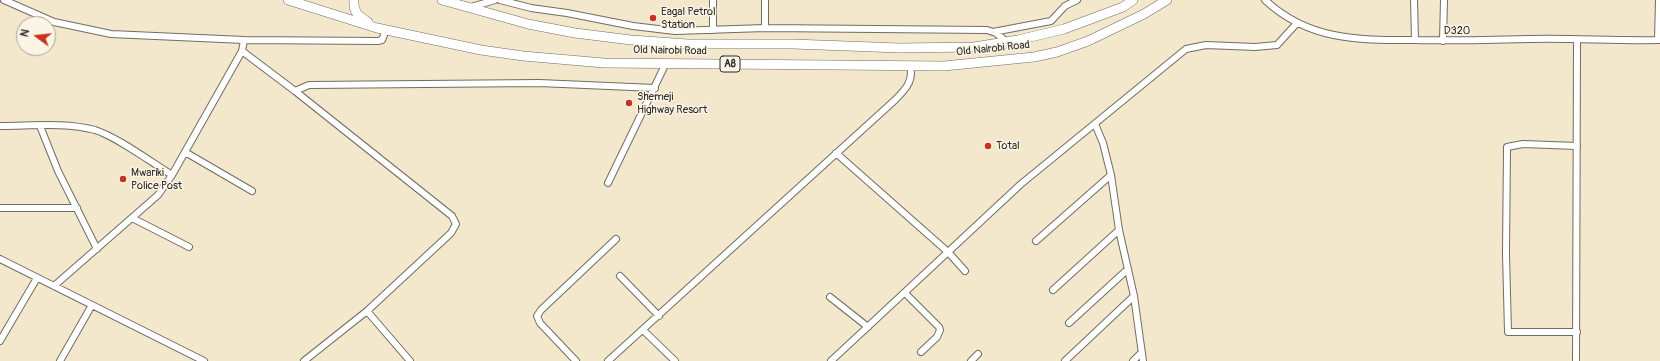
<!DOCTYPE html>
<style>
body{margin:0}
#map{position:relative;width:1660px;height:361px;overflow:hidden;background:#f3e7cc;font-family:Pangolin,sans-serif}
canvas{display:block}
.north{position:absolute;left:16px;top:16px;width:40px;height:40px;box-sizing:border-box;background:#fcf5e5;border:1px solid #a8a49b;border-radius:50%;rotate:285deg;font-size:11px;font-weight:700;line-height:16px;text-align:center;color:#2b2b2b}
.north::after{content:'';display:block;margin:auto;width:14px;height:18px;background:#c8321e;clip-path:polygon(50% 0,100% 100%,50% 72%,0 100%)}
</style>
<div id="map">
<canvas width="1660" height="361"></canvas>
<div class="north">N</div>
</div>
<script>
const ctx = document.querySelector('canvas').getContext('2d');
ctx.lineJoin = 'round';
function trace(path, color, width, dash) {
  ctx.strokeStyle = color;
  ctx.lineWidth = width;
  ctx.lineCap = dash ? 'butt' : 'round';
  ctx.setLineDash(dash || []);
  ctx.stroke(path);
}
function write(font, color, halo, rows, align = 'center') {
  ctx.font = font + ' Pangolin,sans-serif';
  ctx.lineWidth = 3;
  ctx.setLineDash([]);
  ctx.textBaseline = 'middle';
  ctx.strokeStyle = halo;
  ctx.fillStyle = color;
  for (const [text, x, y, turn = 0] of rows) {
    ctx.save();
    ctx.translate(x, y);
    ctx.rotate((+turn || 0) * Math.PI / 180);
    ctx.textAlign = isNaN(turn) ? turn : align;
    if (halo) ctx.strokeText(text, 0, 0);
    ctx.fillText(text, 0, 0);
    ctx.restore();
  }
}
const minor = new Path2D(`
 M4,0L54,22L111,34L244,40L378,41L382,40L386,30
 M500,0L531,8L567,13L633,26L675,31L765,28L987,30L996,33L1007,42
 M713,0V30
 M1265,0C1309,41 1359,40 1415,40C1453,41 1492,40 1530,39C1573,38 1617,41 1660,40
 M1414,0L1415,40
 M471,7L495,0
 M765,28V0
 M993,32L1051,21L1065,6L1077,0
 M1658,40L1659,0
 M1443,41L1444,0
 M242,51L295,91L452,216L456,224L451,233L367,311L304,361
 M295,91L309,85L539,83L655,88
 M1095,124L1103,143L1111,175L1119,230L1134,296L1143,361
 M0,126C31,126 65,122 95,130C117,137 151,162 172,175
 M40,126L58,171L97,249
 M185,152L252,191
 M836,153L948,252L965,271
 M608,183L666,63
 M0,208H77
 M132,218L189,247
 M1036,241L1111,175
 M0,259L204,361
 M620,276L659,316
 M54,286L158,195L172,175L242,51L244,40
 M1053,290L1119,230
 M905,293L939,327L940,330L937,337L921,352
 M830,297L868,327
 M367,311L410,361
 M1069,323L1128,269
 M643,330L675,361
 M1577,332H1508L1506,254L1507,147L1523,144L1577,146
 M0,341L37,278
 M60,361L92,305
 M576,361L540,323L537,316L541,310L616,239
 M608,361L895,100C905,90 914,81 910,66
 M831,361L1021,184L1186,49L1206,45L1255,47L1277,45L1297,23
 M971,361L978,354
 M1065,361L1134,296
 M1133,361L1141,353
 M1576,361L1577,40`);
const highway = new Path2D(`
 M288,0L377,28L481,50L523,56L604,63L944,66L1034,57L1057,52L1088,41L1144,14L1167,0
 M354,0C353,12 358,16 368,22
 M442,0L528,24L575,33L631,40L688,44H793L900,48L974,47L1018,40L1064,29L1123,7L1133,0`);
const markers = [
 [653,18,4,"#c8321e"],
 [629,103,4,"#c8321e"],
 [988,146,4,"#c8321e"],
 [123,179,4,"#c8321e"]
];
const shields = [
 [730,64,20]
];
const shieldNames = [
 ["A8",730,64]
];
const poiNames = [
 ["Eagal Petrol",661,12],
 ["Station",661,25],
 ["Shemeji",637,97],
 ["Highway Resort",637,110],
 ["Total",996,146],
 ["Mwariki",131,173],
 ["Police Post",131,186]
];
const streetNames = [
 ["D320",1457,31],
 ["Old Nairobi Road",993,49,-6],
 ["Old Nairobi Road",670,51,1]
];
trace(minor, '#716d63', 8);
trace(highway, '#716d63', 10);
trace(minor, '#fff', 6);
trace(highway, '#fff', 9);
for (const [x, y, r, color] of markers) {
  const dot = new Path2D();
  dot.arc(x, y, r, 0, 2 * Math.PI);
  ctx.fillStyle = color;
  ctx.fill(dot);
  trace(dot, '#fcf5e5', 1.5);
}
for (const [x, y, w] of shields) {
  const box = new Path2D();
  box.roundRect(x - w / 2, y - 8, w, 16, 3);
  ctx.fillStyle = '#fcf5e5';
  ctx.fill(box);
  trace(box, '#2b2b2b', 1);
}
write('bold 10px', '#2b2b2b', null, shieldNames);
write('11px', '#2b2b2b', '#fcf5e5', poiNames, 'left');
write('11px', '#2b2b2b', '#fcf5e5', streetNames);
</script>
